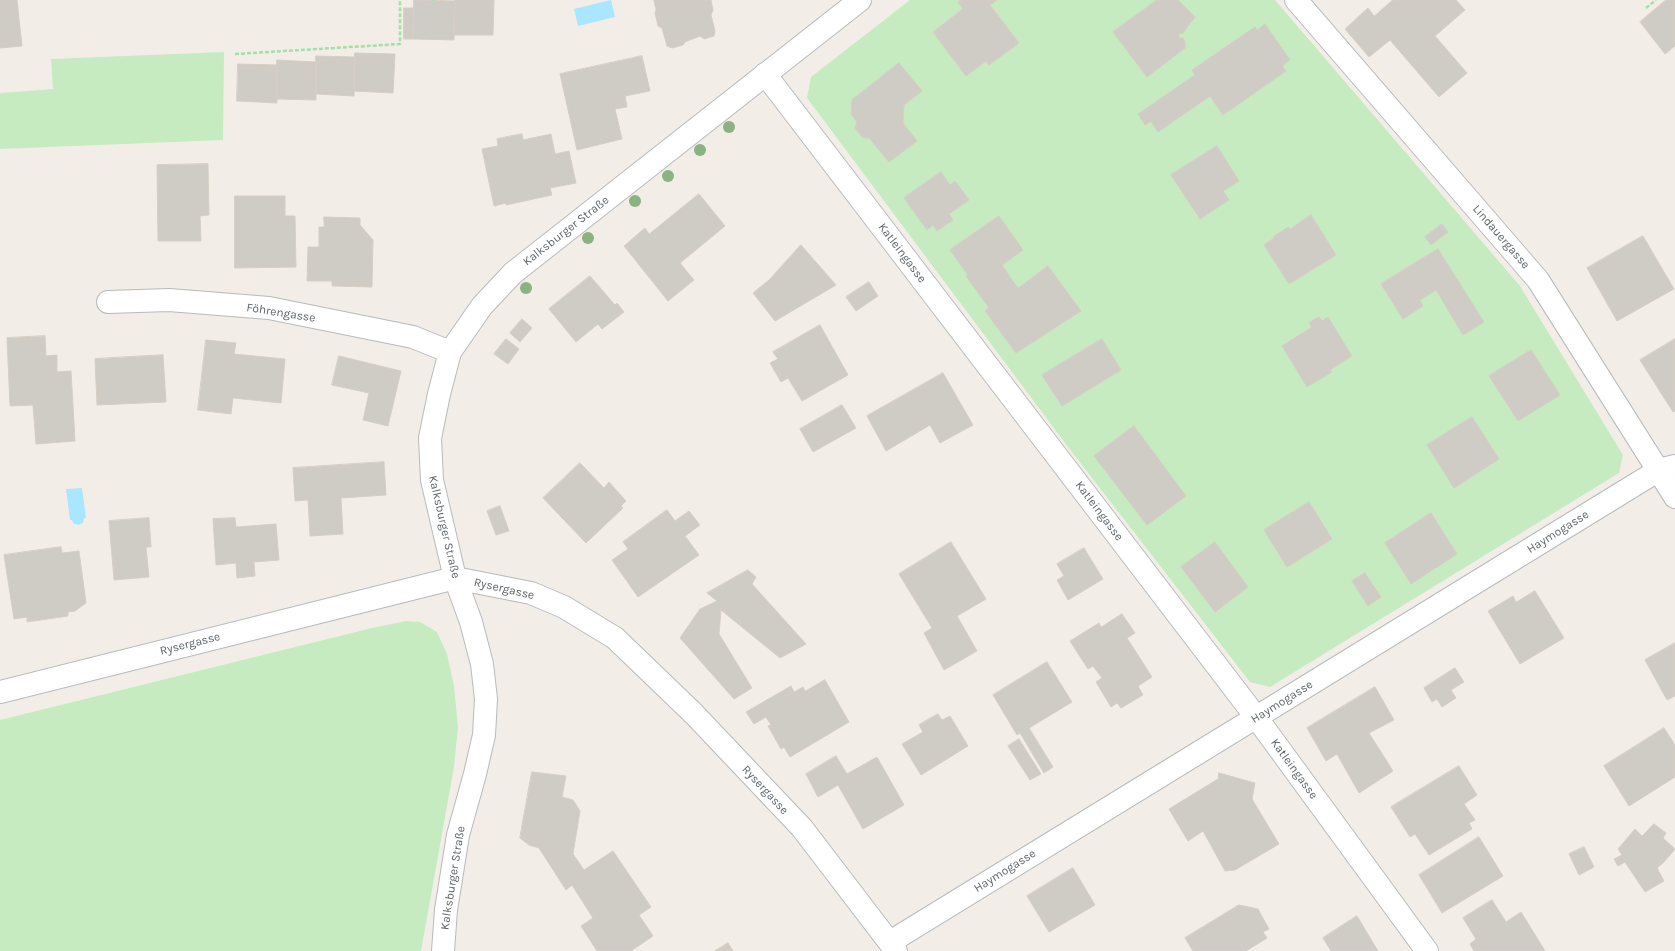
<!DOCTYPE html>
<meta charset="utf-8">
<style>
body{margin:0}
canvas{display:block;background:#f2eee7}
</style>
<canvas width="1675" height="951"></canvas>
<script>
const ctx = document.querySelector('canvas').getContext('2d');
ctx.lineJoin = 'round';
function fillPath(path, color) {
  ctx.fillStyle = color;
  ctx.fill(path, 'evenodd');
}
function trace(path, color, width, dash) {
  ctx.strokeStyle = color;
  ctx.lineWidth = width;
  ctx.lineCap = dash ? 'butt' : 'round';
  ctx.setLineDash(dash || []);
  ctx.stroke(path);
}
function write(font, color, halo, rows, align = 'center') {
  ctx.font = font + ' Karla,sans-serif';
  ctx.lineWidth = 4;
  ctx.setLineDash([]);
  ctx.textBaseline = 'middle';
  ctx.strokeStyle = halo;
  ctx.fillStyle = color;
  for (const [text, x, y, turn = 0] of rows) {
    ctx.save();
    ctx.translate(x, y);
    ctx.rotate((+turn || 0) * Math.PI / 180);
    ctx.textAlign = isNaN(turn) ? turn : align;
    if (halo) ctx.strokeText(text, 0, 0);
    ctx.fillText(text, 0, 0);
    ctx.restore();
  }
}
const green = new Path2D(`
 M910,0H1275L1520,286L1623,455L1619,473L1270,687L1250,682L1068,447L807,98L811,77Z
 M224,52L223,140L0,149V93L53,89L51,59Z
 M406,621L420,622L437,632L447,654L454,686L458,727L454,767L421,951H0V720L372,628Z`);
const water = new Path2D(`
 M611,0L615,17L578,26L574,9Z
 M82,488L86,518H84L83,523L78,525L73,523L72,520H70L66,489Z`);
const building = new Path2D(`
 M0,0H17L22,46L0,48Z
 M414,0L455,1L454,40L413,39Z
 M455,0H494L493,35H454Z
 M654,0H711L713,10L711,15L715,31L714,36L704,39L700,36L685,42L683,45L672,48L667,46L662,28L658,26L655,13L656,10Z
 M960,0H997L990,5L1019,43L989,65L986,61L966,76L933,32L963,9L958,2Z
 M1157,0H1178L1195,17L1182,34L1179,33V38H1183L1185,42V48L1147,77L1113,32Z
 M1393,0H1456L1465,10L1435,36L1467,73L1439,97L1390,40L1369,57L1345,29L1368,8L1374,16Z
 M1666,0H1675V46L1665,54L1640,22Z
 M404,8H414L413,39H404Z
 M1265,24L1290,60L1282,66L1286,71L1223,115L1210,96L1158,132L1151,121L1145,125L1138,114L1195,75L1192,70L1255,27L1257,30Z
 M355,53L395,54L393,93L354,91Z
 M316,56L355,57L354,96L316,94Z
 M642,56L650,91L625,96L627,107L615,109L622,139L577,150L560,74Z
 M277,60L316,62V100L277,99Z
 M899,63L922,91L904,105L903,123L917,141L889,162L869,138H863L855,128L857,122L851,114L852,100Z
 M238,64L277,65V103L237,101Z
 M522,134L523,140L551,134L555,154L569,151L576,183L550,188L552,195L506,205V203L494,206L482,149L498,146L497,139Z
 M1217,146L1239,181L1223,191L1229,200L1200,219L1171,175Z
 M208,164L209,215L200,216L201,241H158L157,165Z
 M941,172L950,185L955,181L969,200L949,214L953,220L937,231L933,225L927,230L904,198Z
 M699,194L725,226L680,263L694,280L668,301L624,246L645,228L649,234Z
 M235,196H285V216H295L296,267L235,268Z
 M1311,215L1336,255L1289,284L1264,245L1274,238L1273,237L1288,227L1290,229Z
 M999,216L1023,250L1002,265L1010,277L981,297L966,276L968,275L950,250Z
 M324,217L360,218V225L373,240L372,287L332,286V281H307L308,247H319V227H324Z
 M1442,224L1448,232L1431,245L1425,237Z
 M1643,236L1674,289L1617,321L1587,268Z
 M801,245L836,285L775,321L753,293L769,280Z
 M1438,249L1484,322L1463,335L1436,290L1420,300L1423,306L1403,319L1381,284Z
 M1048,266L1081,311L1016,353L985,311L989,308L981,297L1010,277L1018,288Z
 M590,276L615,305L617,303L624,312L602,329L598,324L576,342L549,309Z
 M869,282L878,296L856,311L846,297Z
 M1319,317L1322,321L1328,317L1352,356L1330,370L1332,372L1307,387L1282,346L1312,327L1309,323Z
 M522,319L532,328L520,342L510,333Z
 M820,325L848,375L802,401L788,378L781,382L770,363L778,359L773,352Z
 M45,336L46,356L57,355V372L71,371L75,441L36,444L33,405L10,406L7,338Z
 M506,339L519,349L508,364L494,354Z
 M1102,339L1121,370L1062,406L1042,375Z
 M1675,339V411L1673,412L1640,360Z
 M206,340L236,343L234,354L285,359L281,403L233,398L231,414L198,410Z
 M1531,350L1560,395L1518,421L1489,376Z
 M163,355L166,402L97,405L95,359Z
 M339,356L401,371L388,426L363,420L369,393L332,385Z
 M943,373L973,425L940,443L930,425L886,451L867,416Z
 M842,405L856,428L813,452L800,429Z
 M1472,417L1499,459L1454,488L1427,445Z
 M1134,426L1186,496L1147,525L1094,456Z
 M384,462L386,495L341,498L343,534L310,536L308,500L295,501L293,468Z
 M580,463L604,488L609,482L626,501L621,506L623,508L586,543L543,498Z
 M1309,502L1332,539L1287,567L1264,530Z
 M500,506L509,531L496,535L487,511Z
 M667,510L675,521L689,511L700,525L685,536L699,555L638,597L612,560L628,549L623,542Z
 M1431,513L1457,554L1411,584L1385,543Z
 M149,518L151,547H146L149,577L114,580L109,521Z
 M235,518L236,527L276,524L279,560L254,562L255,576L237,578L236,563L216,565L213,519Z
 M951,542L986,599L957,616L977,651L944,670L924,633L932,628L899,574Z
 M1215,542L1248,587L1215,612L1181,567Z
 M61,547L62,553L79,551L86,603L75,611L68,612V616L27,622V617L14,619L4,555Z
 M1084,548L1103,579L1068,600L1057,580L1064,576L1057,564Z
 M748,570L756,577L752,584L806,644L780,658L721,610L719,634L752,688L734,699L680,638L700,609L717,601L707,593Z
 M1365,573L1381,597L1368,606L1352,581Z
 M1535,591L1564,638L1520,664L1488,611L1513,596L1516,602Z
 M1122,614L1135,633L1127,638L1152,677L1138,686L1143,695L1121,708L1117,703L1111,707L1096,682L1102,678L1093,666L1088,669L1070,641L1099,623L1101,627Z
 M1675,643V696L1667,700L1645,660Z
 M1047,662L1072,702L1029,728L1053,767L1044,773L1020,733L1017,735L993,695Z
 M1455,668L1464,682L1451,690L1456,698L1442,707L1437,699L1432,702L1424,688Z
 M825,680L849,722L790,757L784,747L781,749L768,726L771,725L766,717L754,724L746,712L791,686L794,692L803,687L805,691Z
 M1375,687L1394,720L1369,733L1393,771L1359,793L1337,754L1326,761L1307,728Z
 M938,714L942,720L950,716L968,746L921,775L902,744L923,732L919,725Z
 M1664,728L1675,745V777L1629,806L1604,766Z
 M1019,739L1041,774L1030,780L1008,746Z
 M836,756L847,774L877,757L904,805L863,829L838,785L818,797L806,774Z
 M1459,766L1477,795L1464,804L1475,820L1469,823L1472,829L1429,855L1415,834L1410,837L1391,807Z
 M532,772L566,776L562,797L573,800L580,811L573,854L584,870L613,851L651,907L639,915L653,936L631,951H597L581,926L593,918L572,885L566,890L539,848L529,845L520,838Z
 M1219,773L1255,783L1252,799L1279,844L1235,870L1225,871L1203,831L1188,841L1169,809L1218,779Z
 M1654,824L1666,833L1663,838L1675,849L1664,862L1657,868L1664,881L1645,892L1625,862L1618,866L1614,859L1622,855L1618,849L1635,829L1642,836Z
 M1479,837L1503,876L1442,913L1419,875Z
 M1584,847L1594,867L1579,875L1569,854Z
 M1073,868L1095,905L1049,932L1027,896Z
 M1492,900L1506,922L1521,912L1545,951H1474L1470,944L1476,939L1463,918Z
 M1239,905L1258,909L1269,929L1263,932L1267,938L1246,951H1193L1185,938Z
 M1357,916L1378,951H1331L1323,938Z
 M728,943L733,951H715Z`);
const path = new Path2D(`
 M433,1V0
 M1646,8L1656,0
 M235,54L400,44V0`);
const minor = new Path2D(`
 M1296,0L1538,280L1675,497
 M765,74L1256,717L1427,951
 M108,302L169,300L269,308L413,337L450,352
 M0,692L455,578L531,593L564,607L615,638L694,714L802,828L896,951
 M890,942L1659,470L1675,466
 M443,951L446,910L458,835L475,774L484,735L486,699L482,664L471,622L455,578L432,480L430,438L439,394L450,352L482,306L513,273L860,0`);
const trees = [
 [729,127],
 [700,150],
 [668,176],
 [635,201],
 [588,238],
 [526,288]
];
const streetNames = [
 ["Kalksburger Straße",566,231,-38],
 ["Lindauergasse",1501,237,49],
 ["Katleingasse",902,253,53],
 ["Föhrengasse",281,313,9],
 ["Katleingasse",1099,511,53],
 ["Kalksburger Straße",444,527,77],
 ["Haymogasse",1558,532,-32],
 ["Rysergasse",504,589,13],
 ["Rysergasse",190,644,-14],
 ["Haymogasse",1282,702,-32],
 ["Katleingasse",1294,769,54],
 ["Rysergasse",765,790,47],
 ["Haymogasse",1005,871,-32],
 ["Kalksburger Straße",453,878,-81]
];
fillPath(green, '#c7ebc1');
fillPath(water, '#a9e6ff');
fillPath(building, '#cfcbc5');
trace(building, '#d7cec4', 1);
trace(minor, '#b7babe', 24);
trace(path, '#a3dfa9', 2.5, [4, 2]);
trace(minor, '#fff', 22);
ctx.fillStyle = '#89b380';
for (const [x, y] of trees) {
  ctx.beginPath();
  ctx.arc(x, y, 6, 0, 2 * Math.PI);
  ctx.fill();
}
write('12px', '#5e6468', '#fff', streetNames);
</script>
